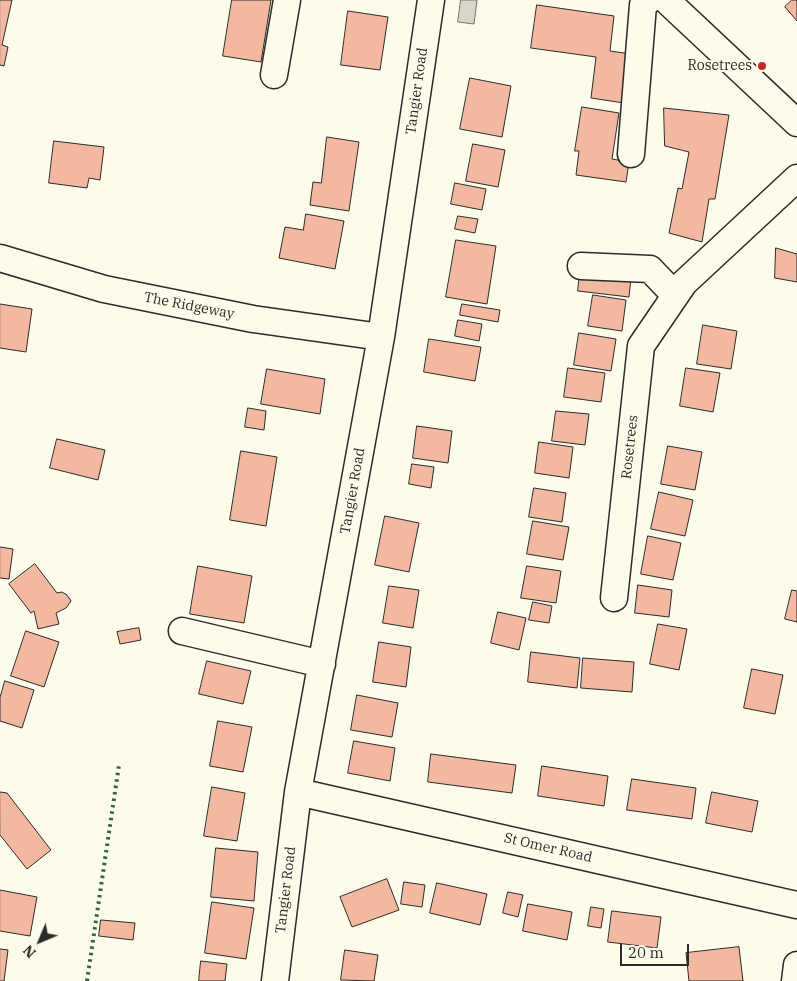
<!DOCTYPE html>
<style>
body{margin:0}
#map{position:relative;width:797px;height:981px;overflow:hidden;background:#fdfbea;font-family:"IBM Plex Serif",serif}
canvas{display:block}
.north{position:absolute;left:15px;top:916px;width:50px;height:50px;-webkit-text-stroke:4px #fdfbea;paint-order:stroke;rotate:225deg;font-size:14px;font-weight:700;line-height:20px;text-align:center;color:#2b2b2b}
.north::after{content:'';display:block;margin:auto;width:18px;height:22px;background:#2b2b2b;clip-path:polygon(50% 0,100% 100%,50% 72%,0 100%)}
.scale{position:absolute;left:620px;top:944px;width:69px;height:22px;box-sizing:border-box;border:2px solid #2b2b2b;border-top:0;padding-left:6px;font-size:15px;line-height:18px;white-space:nowrap;color:#2b2b2b;-webkit-text-stroke:4px #fdfbea;paint-order:stroke}
</style>
<div id="map">
<canvas width="797" height="981"></canvas>
<div class="north">N</div>
<div class="scale">20 m</div>
</div>
<script>
const ctx = document.querySelector('canvas').getContext('2d');
ctx.lineJoin = 'round';
function fillPath(path, color) {
  ctx.fillStyle = color;
  ctx.fill(path, 'evenodd');
}
function trace(path, color, width, dash) {
  ctx.strokeStyle = color;
  ctx.lineWidth = width;
  ctx.lineCap = dash ? 'butt' : 'round';
  ctx.setLineDash(dash || []);
  ctx.stroke(path);
}
function write(font, color, halo, rows, align = 'center') {
  ctx.font = font + ' "IBM Plex Serif",serif';
  ctx.lineWidth = 4;
  ctx.setLineDash([]);
  ctx.textBaseline = 'middle';
  ctx.strokeStyle = halo;
  ctx.fillStyle = color;
  for (const [text, x, y, turn = 0] of rows) {
    ctx.save();
    ctx.translate(x, y);
    ctx.rotate((+turn || 0) * Math.PI / 180);
    ctx.textAlign = isNaN(turn) ? turn : align;
    if (halo) ctx.strokeText(text, 0, 0);
    ctx.fillText(text, 0, 0);
    ctx.restore();
  }
}
const water = new Path2D(`
 M461,0H477L474,24L458,22Z`);
const building = new Path2D(`
 M0,0H12L2,45L8,47L4,66L0,65Z
 M232,0H271L261,62L223,56Z
 M792,0H797V21L785,7Z
 M537,5L614,16L610,51L631,54L624,103L591,98L596,57L531,48Z
 M348,11L388,17L380,70L341,65Z
 M470,78L511,86L502,137L460,129Z
 M582,107L619,113L612,159L629,162L626,182L576,175L579,151H575Z
 M664,108L729,115L715,199H709L702,242L669,233L678,188L682,189L689,152L665,146Z
 M327,137L359,142L349,211L310,205L313,182L321,183Z
 M54,141L104,147L100,180L89,178L87,188L49,183Z
 M473,144L505,150L498,187L466,181Z
 M455,183L486,189L482,210L451,204Z
 M306,214L344,221L335,269L279,258L285,227L303,230Z
 M458,216L478,219L475,233L455,229Z
 M456,240L496,246L487,304L446,297Z
 M776,248L797,254V282L775,278Z
 M580,272L631,278L629,297L578,291Z
 M593,295L626,300L622,331L588,326Z
 M0,304L32,309L26,352L0,348Z
 M462,304L500,310L498,322L460,315Z
 M458,320L482,324L479,341L455,336Z
 M703,325L737,331L731,369L697,364Z
 M579,333L616,339L611,371L574,365Z
 M429,339L481,347L475,381L424,372Z
 M568,368L605,373L601,402L564,397Z
 M686,368L720,373L713,412L680,406Z
 M267,369L325,379L320,414L261,404Z
 M248,408L266,411L264,430L245,427Z
 M556,411L589,414L585,445L552,441Z
 M417,426L452,431L448,463L413,458Z
 M57,439L105,450L98,480L50,468Z
 M539,442L573,447L569,478L535,473Z
 M668,446L702,452L695,490L661,484Z
 M241,451L277,457L266,526L230,520Z
 M412,464L434,467L431,488L409,484Z
 M534,488L566,493L562,522L529,517Z
 M659,492L693,500L685,536L651,529Z
 M385,516L419,523L409,572L375,565Z
 M533,521L569,527L563,560L527,554Z
 M648,536L681,543L673,580L641,574Z
 M0,547L13,549L9,579L0,578Z
 M35,564L57,593L62,592L67,595L71,601L66,608L56,613L59,624L38,629L34,611L31,613L9,584Z
 M198,566L252,576L244,623L190,614Z
 M527,566L561,571L556,603L521,598Z
 M638,585L672,590L669,617L635,613Z
 M389,586L419,590L413,628L383,623Z
 M792,590L797,591V622L785,619Z
 M533,602L552,606L549,623L529,620Z
 M498,612L526,618L519,650L491,643Z
 M658,624L687,629L679,670L650,664Z
 M139,628L141,640L120,644L117,632Z
 M26,631L59,642L44,687L11,676Z
 M379,642L411,647L406,687L373,682Z
 M531,652L580,658L577,688L528,682Z
 M583,658L634,662L632,692L581,688Z
 M207,661L251,671L243,704L199,694Z
 M752,669L783,675L775,714L744,708Z
 M5,681L34,690L22,728L0,721V698Z
 M357,695L398,703L392,737L351,730Z
 M218,721L252,727L243,772L210,766Z
 M354,741L395,748L390,781L348,773Z
 M431,754L516,765L512,793L428,782Z
 M542,766L608,776L604,806L538,796Z
 M632,779L696,788L692,819L627,810Z
 M212,787L245,793L237,841L204,836Z
 M0,792L7,793L51,850L27,869L0,835Z
 M712,792L758,801L752,832L706,823Z
 M216,848L258,852L254,901L211,897Z
 M387,879L399,910L352,927L340,897Z
 M404,882L425,885L422,907L401,904Z
 M437,883L487,894L480,925L430,913Z
 M0,890L37,897L30,936L0,931Z
 M508,892L523,895L518,917L503,913Z
 M212,902L254,908L246,959L205,953Z
 M528,904L572,912L567,940L523,931Z
 M591,907L604,909L601,928L588,926Z
 M612,911L661,917L657,948L608,942Z
 M101,920L135,923L133,940L99,936Z
 M739,947L743,981H689L686,953Z
 M0,949L8,950L4,981H0Z
 M345,950L378,955L374,981L341,980Z
 M201,961L227,964L225,981H199Z`);
const minor = new Path2D(`
 M666,0L797,123
 M274,75L287,0
 M631,154L643,5L649,0
 M0,258L104,289L253,319L381,337
 M581,266L650,269L675,295
 M614,598L641,346L684,283L797,178
 M182,631L322,664
 M298,792L797,905
 M275,981L298,792L381,337L431,0
 M795,981L797,965`);
const hedge = new Path2D(`
 M87,981L119,765`);
const markers = [
 [762,66,5,"#c62828"]
];
const poiNames = [
 ["Rosetrees",752,66]
];
const streetNames = [
 ["Tangier Road",417,91,-82],
 ["The Ridgeway",189,306,11],
 ["Rosetrees",630,447,-84],
 ["Tangier Road",353,491,-80],
 ["St Omer Road",548,848,13],
 ["Tangier Road",286,890,-83]
];
fillPath(water, '#d8d7c9');
trace(water, '#74746e', 1);
fillPath(building, '#f2b8a0');
trace(building, '#2b2b2b', 1);
trace(minor, '#2b2b2b', 29);
trace(minor, '#fdfbea', 26);
trace(hedge, '#34623c', 4, [2.5, 4]);
for (const [x, y, r, color] of markers) {
  const dot = new Path2D();
  dot.arc(x, y, r, 0, 2 * Math.PI);
  ctx.fillStyle = color;
  ctx.fill(dot);
  trace(dot, '#fdfbea', 2);
}
write('14px', '#2b2b2b', '#fdfbea', poiNames, 'right');
write('14px', '#2b2b2b', '#fdfbea', streetNames);
</script>
